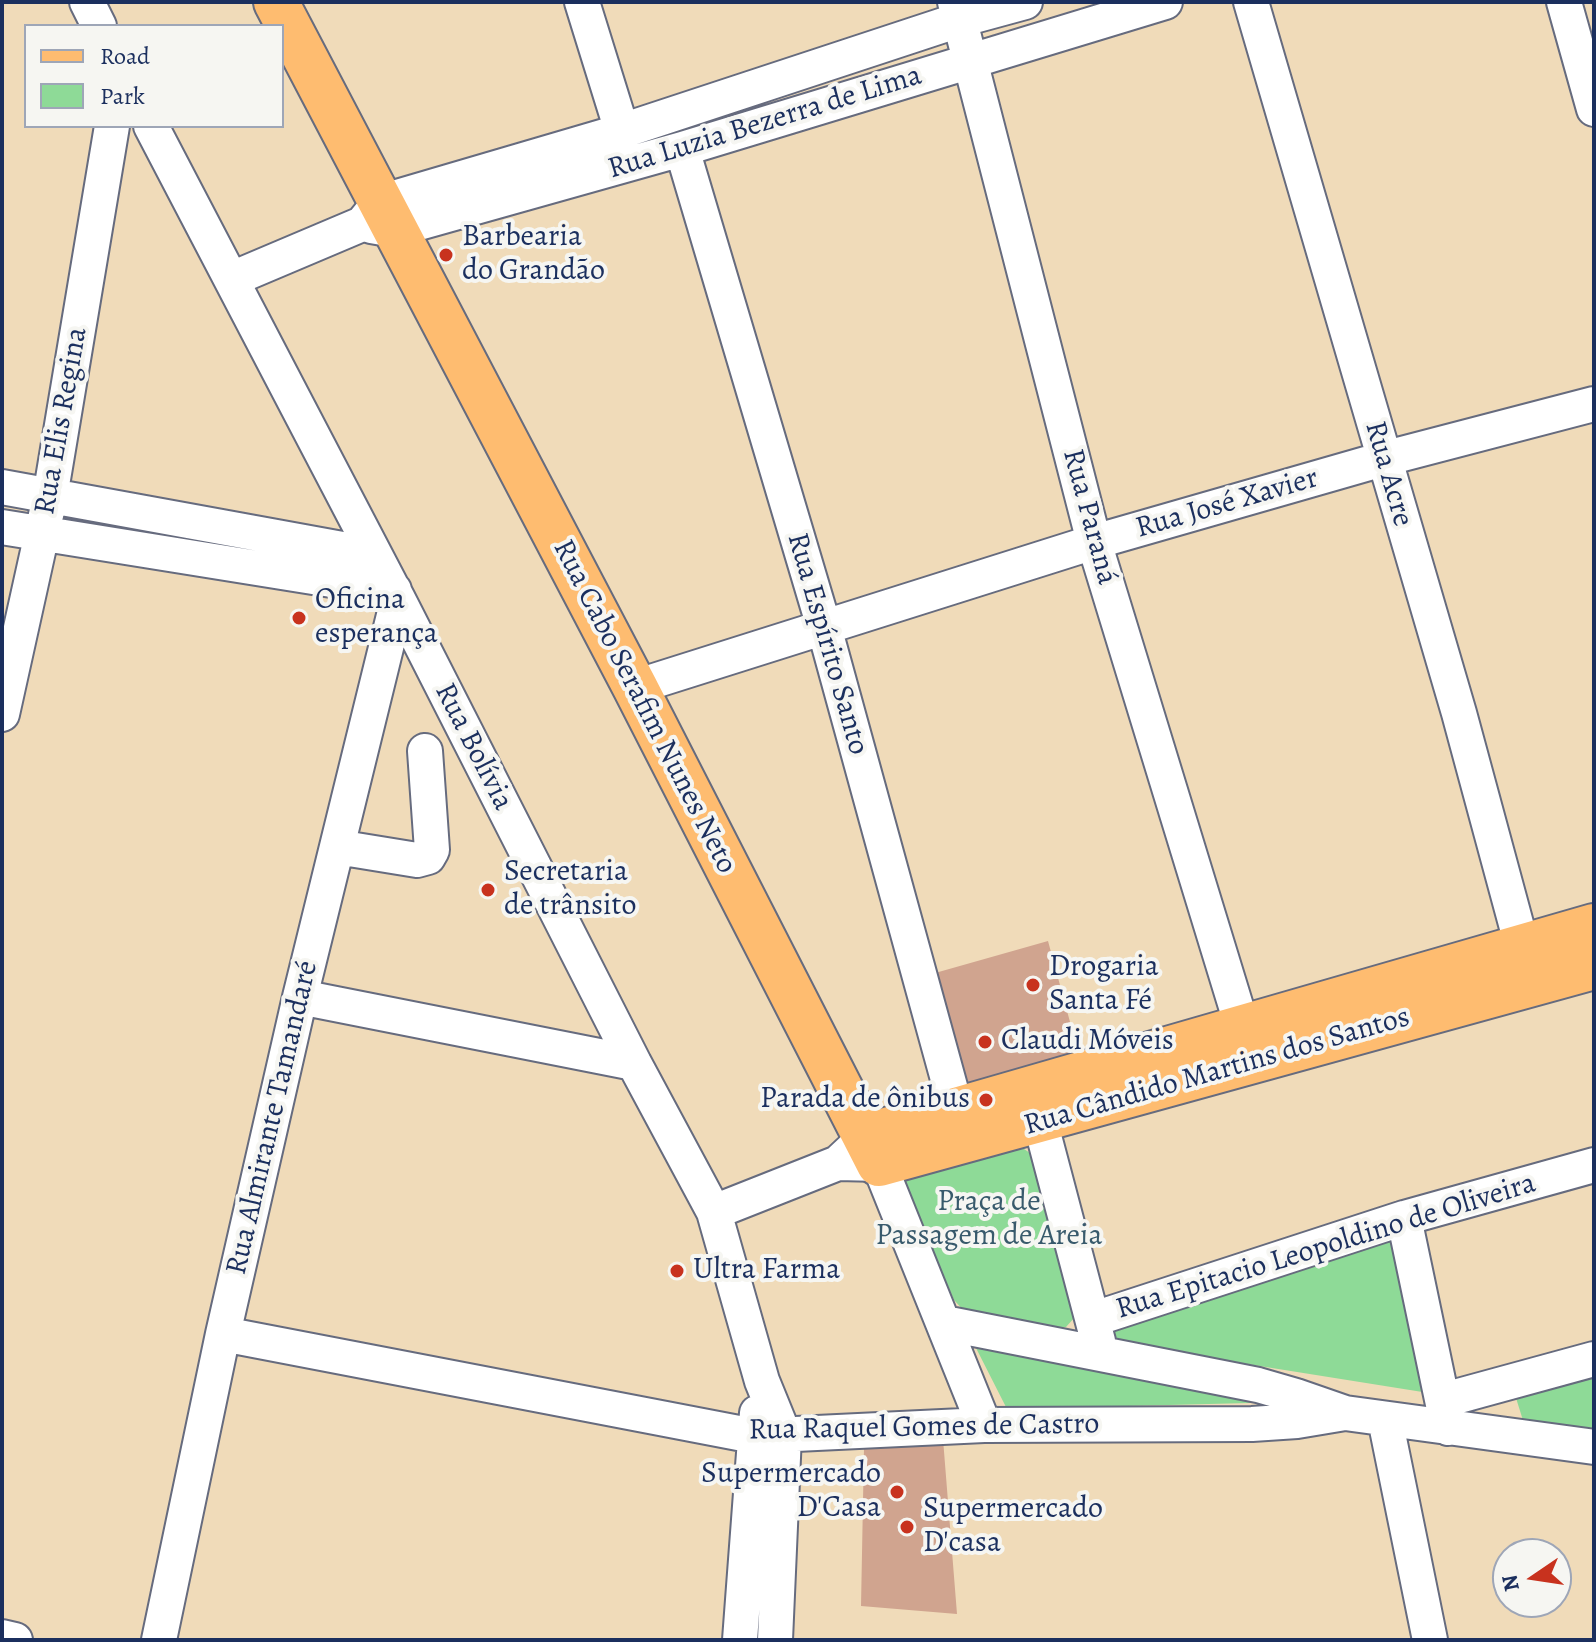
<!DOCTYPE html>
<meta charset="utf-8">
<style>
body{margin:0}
#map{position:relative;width:1596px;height:1642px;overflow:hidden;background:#f0dbb9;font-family:Alegreya,serif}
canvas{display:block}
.frame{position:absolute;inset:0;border:4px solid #1b2f5e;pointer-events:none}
.legend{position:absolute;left:24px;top:24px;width:260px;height:104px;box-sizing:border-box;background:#f6f6f2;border:2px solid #9ea6b7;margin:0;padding:10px 14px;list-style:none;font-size:24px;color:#1b2f5e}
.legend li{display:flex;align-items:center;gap:16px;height:40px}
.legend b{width:40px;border:2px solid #9ea6b7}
.north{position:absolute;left:1492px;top:1538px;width:80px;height:80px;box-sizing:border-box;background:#f6f6f2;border:2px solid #9ea6b7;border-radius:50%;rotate:257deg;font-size:22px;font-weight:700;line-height:32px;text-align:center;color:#1b2f5e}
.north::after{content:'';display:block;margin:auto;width:28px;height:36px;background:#c8321e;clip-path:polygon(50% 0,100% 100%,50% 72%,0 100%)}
</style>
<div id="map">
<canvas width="1596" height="1642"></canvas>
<div class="frame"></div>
<ul class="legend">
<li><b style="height:10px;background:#febc70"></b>Road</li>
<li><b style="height:22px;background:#8eda97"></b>Park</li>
</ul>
<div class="north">N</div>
</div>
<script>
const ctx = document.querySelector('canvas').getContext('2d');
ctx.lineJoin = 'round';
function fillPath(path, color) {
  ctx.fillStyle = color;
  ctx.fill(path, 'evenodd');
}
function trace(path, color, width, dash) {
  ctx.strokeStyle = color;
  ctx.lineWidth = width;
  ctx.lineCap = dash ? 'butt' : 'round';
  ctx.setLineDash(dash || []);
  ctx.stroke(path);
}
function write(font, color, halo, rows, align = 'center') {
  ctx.font = font + ' Alegreya,serif';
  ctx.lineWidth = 8;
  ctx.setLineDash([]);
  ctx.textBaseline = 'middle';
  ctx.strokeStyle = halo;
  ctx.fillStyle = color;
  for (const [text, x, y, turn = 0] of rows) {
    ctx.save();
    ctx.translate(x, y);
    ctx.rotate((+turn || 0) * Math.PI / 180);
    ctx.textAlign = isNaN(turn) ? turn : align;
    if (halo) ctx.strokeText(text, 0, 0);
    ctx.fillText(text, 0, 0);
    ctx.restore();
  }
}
const green = new Path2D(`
 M1021,1147L1033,1155L1075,1317L1066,1327L1047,1331L966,1313L954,1300L900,1176Z
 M1401,1238L1435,1394L1109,1342L1105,1326Z
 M976,1348L1290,1402L1007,1409Z
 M1594,1375V1438L1526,1430L1516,1398Z`);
const building = new Path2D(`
 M1048,941L1079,1055L961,1093L928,975Z
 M943,1439L957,1614L861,1606L864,1448Z`);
const minor = new Path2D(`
 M87,2L99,26
 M582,2L622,131
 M955,2L1094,542L1242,1026
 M1251,2L1459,713L1522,946
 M1564,2L1594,109
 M151,126L398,599L634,1063L714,1212L762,1381L784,1435L775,1640
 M682,149L824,627L963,1134
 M371,226L394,230L682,149L1165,2
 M232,279L362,224L380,202L622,131L959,20L1025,2
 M2,487L375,555
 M2,527L394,590
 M635,687L1094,542L1383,459L1594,404
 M2,714L50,497L112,126
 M337,847L417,860L428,857L432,850L425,751
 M300,997L634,1063
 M1040,1121L1098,1341
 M838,1163L879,1164L984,1425
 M714,1212L838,1163L854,1148
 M1404,1218L1448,1428
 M1094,1319L1404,1218L1594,1165
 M944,1323L1258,1385L1296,1396L1345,1413L1594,1447
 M223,1334L754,1436L984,1425L1252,1424L1297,1421L1345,1413
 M1444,1400L1594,1359
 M1385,1419L1430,1640
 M2,1637L15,1640
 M159,1640L223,1334L300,997L398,599
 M740,1640L757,1413`);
const major = new Path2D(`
 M276,2L635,687L879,1164L1594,967
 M866,1136L1594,926`);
const markers = [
 [446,255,8,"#c8321e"],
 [299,618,8,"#c8321e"],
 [488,890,8,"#c8321e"],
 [1033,985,8,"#c8321e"],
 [985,1042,8,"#c8321e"],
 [986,1100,8,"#c8321e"],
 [677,1271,8,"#c8321e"],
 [897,1492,8,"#c8321e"],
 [907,1527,8,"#c8321e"]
];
const streetNames = [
 ["Rua Luzia Bezerra de Lima",765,123,-17],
 ["Rua Elis Regina",62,421,-80],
 ["Rua Acre",1388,474,74],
 ["Rua José Xavier",1227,504,-16],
 ["Rua Paraná",1089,517,75],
 ["Rua Espírito Santo",827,644,74],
 ["Rua Cabo Serafim Nunes Neto",644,707,63],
 ["Rua Bolívia",473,747,63],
 ["Rua Cândido Martins dos Santos",1217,1072,-16],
 ["Rua Almirante Tamandaré",273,1118,-77],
 ["Rua Epitacio Leopoldino de Oliveira",1326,1247,-17],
 ["Rua Raquel Gomes de Castro",924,1428,-1]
];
const poiNames = [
 ["Barbearia",462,238],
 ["do Grandão",462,272],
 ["Oficina",315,601],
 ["esperança",315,635],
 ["Secretaria",504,873],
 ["de trânsito",504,907],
 ["Drogaria",1049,968],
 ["Santa Fé",1049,1002],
 ["Claudi Móveis",1001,1042],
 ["Parada de ônibus",970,1100,"right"],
 ["Ultra Farma",693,1271],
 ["Supermercado",881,1475,"right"],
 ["D'Casa",881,1509,"right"],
 ["Supermercado",923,1510],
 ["D'casa",923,1544]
];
const parkNames = [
 ["Praça de",989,1203],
 ["Passagem de Areia",989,1237]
];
fillPath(green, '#8eda97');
fillPath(building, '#d0a48f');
trace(minor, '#666b7e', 38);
trace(major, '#666b7e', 48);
trace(minor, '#fff', 34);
trace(major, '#febc70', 44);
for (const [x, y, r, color] of markers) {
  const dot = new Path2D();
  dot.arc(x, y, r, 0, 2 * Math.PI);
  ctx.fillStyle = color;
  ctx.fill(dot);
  trace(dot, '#f6f6f2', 3);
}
write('30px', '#1b2f5e', '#f6f6f2', streetNames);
write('30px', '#1b2f5e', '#f6f6f2', poiNames, 'left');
write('30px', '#385a6c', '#f6f6f2', parkNames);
</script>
